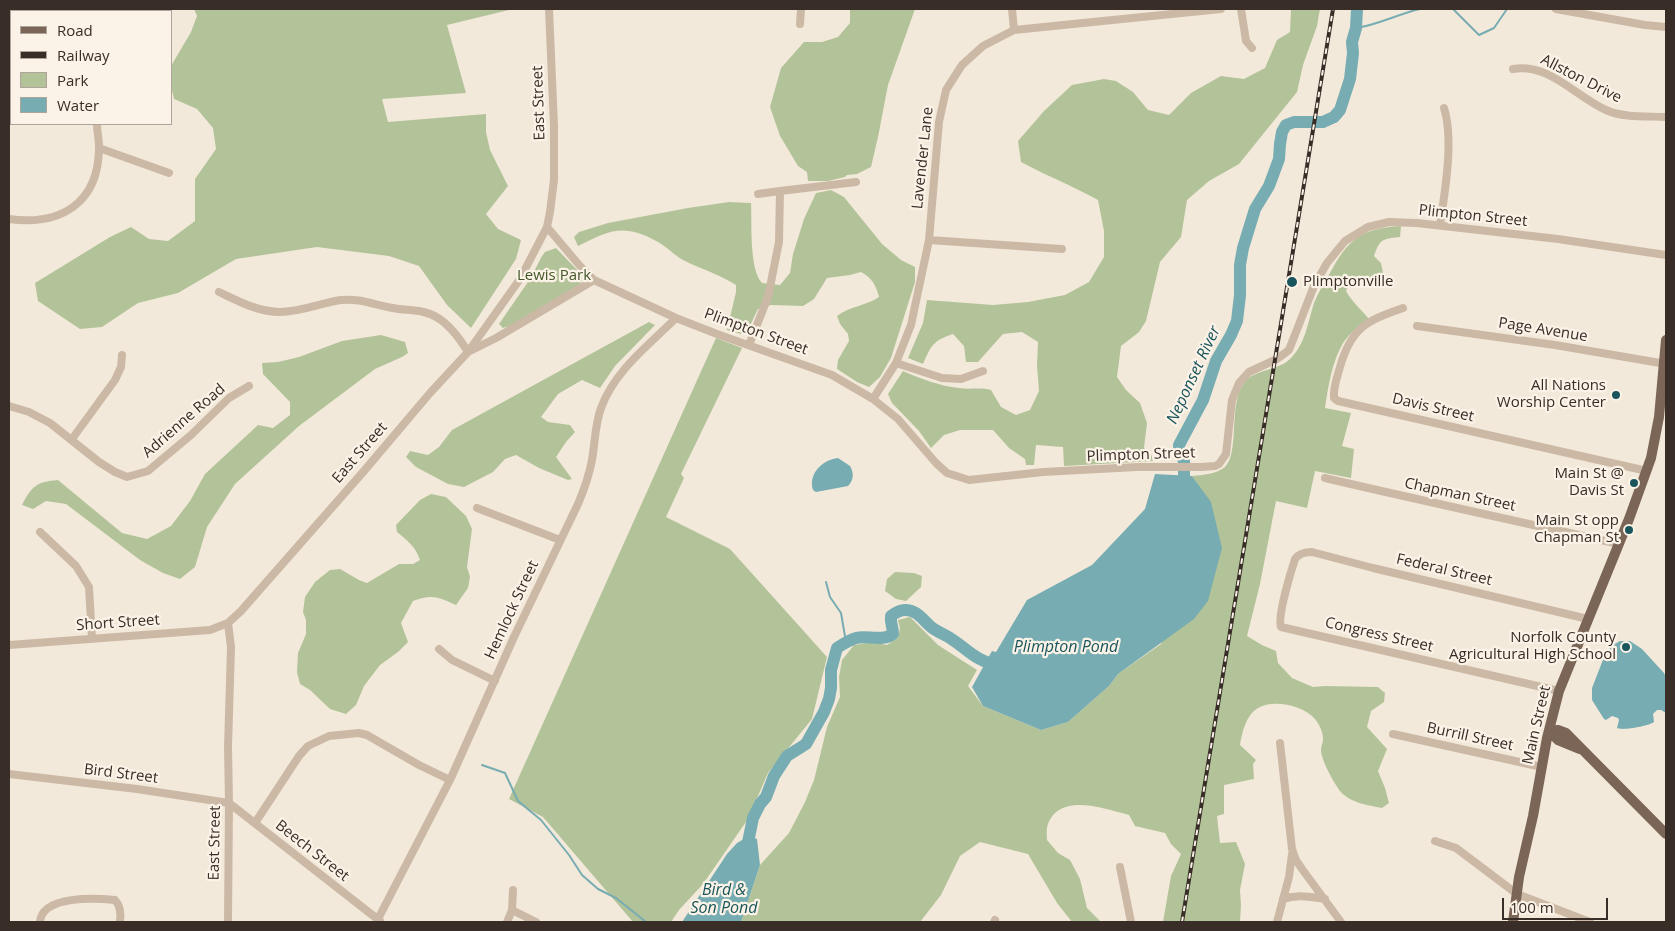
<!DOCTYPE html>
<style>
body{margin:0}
#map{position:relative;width:1675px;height:931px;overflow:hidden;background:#f3e9da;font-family:"Open Sans",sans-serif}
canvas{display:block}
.frame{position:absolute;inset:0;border:10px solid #382d27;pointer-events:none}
.legend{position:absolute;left:10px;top:10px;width:162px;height:115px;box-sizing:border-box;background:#fbf3e7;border:1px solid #ada49a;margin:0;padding:6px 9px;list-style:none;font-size:15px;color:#382d27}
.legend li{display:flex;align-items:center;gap:10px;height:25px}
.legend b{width:25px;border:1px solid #ada49a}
.scale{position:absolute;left:1502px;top:898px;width:106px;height:22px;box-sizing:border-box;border:2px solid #382d27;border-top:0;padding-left:6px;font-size:15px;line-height:18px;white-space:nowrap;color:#382d27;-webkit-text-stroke:4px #fbf3e7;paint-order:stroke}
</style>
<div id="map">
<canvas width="1675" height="931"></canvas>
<div class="frame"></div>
<ul class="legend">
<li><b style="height:6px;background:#7b6557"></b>Road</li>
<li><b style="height:6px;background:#382d27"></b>Railway</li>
<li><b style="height:14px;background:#b3c399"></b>Park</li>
<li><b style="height:14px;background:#77adb2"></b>Water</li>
</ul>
<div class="scale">100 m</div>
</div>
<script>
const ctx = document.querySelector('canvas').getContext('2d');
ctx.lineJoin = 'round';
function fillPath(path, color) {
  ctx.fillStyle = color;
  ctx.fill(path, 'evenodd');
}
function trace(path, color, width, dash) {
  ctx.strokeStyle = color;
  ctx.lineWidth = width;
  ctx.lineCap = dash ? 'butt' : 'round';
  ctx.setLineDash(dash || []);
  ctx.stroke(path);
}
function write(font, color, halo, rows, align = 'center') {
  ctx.font = font + ' "Open Sans",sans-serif';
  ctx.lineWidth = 4.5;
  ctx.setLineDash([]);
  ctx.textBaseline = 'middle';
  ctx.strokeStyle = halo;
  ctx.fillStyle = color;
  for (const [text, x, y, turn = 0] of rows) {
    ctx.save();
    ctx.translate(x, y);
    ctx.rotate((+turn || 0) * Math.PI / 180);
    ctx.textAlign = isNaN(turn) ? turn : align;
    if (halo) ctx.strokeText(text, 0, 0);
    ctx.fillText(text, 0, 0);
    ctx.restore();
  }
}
const green = new Path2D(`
 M194,9H513L447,25L466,93L382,99L388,122L486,114V132L490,150L508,186L486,214L498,229L521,240L516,259L471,328L447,305L419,266L389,256L317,247L236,259L178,293L138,303L102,327L80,329L38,301L35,283L110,237L131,227L149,239L168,241L195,221V179L216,149L213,128L197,109L174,99L171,86V66L191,32L197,16Z
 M850,9H915L888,85L878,137L871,167L857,174L847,175L845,177L828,181H808L807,172L798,166L780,136L770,107L781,68L804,42H822L838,37L850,23Z
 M1291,9H1320L1317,26L1303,65L1297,92L1239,164L1209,181L1187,200L1181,237L1160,262L1146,321L1139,332L1121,346L1117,377L1126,390L1140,403L1147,423L1144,448L1151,454L1153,461L1064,466L1063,447L1036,445L1034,465H1026L1025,459L1009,448L993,430H960L944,435L931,448L919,431L892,403L888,394L903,371C921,379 940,386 959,388C970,390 980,387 991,390L1001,407L1016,415L1030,410L1039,391L1037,366L1038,342L1022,332L1003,334L978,362H966L964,346L953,334C933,341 932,344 923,364L908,358L923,323L927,300L993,305L1028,302L1065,295L1089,282L1104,257V231L1098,200C1073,186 1047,176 1021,162L1018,141L1044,111L1072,85L1104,79L1116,81L1133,92L1148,110L1169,115L1191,93L1221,76L1244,79L1265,68L1277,40L1290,32Z
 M831,190L844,197L882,244L901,260L915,267V282L891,358L880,377L869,387L857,382L837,369L838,360L849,341L848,334L840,324L837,316C850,306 866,306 879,297C876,285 872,278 861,272L850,275L827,278L814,299L803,306L771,305L758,309L747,332L741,334L727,330L736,292V285C719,274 701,269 683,260C674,255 667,247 658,242C624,223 610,230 578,246L574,237L579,232L608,223L688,208L729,202L751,203C752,223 749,269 762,283L780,285L790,273L793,254L804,219L816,193Z
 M1401,226L1400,237C1382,239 1380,239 1374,256L1381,263L1383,273L1378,280L1366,281L1358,278L1350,283L1346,291C1352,302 1361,309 1369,319C1359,326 1350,333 1343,343C1332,362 1328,387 1325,408L1351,413L1342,446L1354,449L1351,478L1315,471L1307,508L1276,501L1260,584L1247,636L1262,645L1276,651L1278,663L1292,678L1313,687L1325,686L1378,687L1385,693L1384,702L1371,711L1367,727L1387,749L1378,771L1385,788L1389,803L1382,808C1368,805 1350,803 1340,791C1334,783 1321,760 1321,750C1321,746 1323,743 1323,739C1323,732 1319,723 1314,718C1303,705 1272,699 1258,708C1246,715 1242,733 1240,745L1256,760L1253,764L1254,779L1224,785V814L1217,816L1220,843L1236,842L1245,864L1240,890L1241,905L1240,922H1163L1171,876L1181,854L1171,844L1165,833L1135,826L1129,815C1104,809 1061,792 1048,824C1046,829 1047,835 1047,840L1058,853L1070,860L1080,879L1087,908L1101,922H1072L1057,903L1028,854L980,842L960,856L941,895L920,922H741L760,865L789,833L805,802L814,780L827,727L840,697L839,677L842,660L854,645L873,642L887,645L898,638L900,628L898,620L910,617L938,645L977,670L968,686L983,706L1041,730L1068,722L1109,686L1118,674L1161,644L1197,483L1192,476C1202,475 1217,474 1225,467C1240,452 1228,404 1244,383C1254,369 1278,371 1290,359C1305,345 1308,322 1314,303C1318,293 1324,283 1330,273C1348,239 1362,228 1401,226Z
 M556,248L582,275V281L579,285L512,325L503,328L499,324L530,279L542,256L545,252Z
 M649,322L655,325L615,366L600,388L582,380L558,394L541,417L548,422L570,425L575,432L566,442L556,457L572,479L568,480L539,468L516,455L505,459L493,472L464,487L448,484L416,467L406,457L410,451L428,455L439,447L452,430Z
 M381,335L405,342L408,353L402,357L375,369L299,426L235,484L207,527L195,567L180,579L163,573L140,560L66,504L46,501L33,509L22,505C32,486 36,482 58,480L122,533L147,539L171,526L190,501L205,474L258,425L273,428L290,415V402L263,374L262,363L278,362L299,357L342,341Z
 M716,338L742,348L681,474L684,478L666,517L730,549L827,657L812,719L768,773L748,819L703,884L679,910L671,922H633L543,817L509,799Z
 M431,494L446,497L466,516L472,529L467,567L470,577L468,588L456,605C437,597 433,594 413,601L401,623L408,642L398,652L380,665L364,686L356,705L346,714L330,709L310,690L300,684L297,672L298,653L306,634V620L303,612L305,597L315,582L330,570L340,569L359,580L367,583L399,564H413L420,560C416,547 407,540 397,532L396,525L420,500Z
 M895,572L914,573L922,576L921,587L906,601L896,599L885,591L887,579Z`);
const water = new Path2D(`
 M838,458L850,466C854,473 854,480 848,486L816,492L813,490C808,474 822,460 838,458Z
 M1155,474L1192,476L1211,502L1222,548L1208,601L1194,619L1118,674L1109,686L1068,722L1041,730L983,706L972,687L992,651L996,652L1027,600L1092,565L1145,509Z
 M1620,641H1630L1642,649L1664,673L1666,677V713L1661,710H1657L1653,714L1654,722C1649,726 1622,731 1617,728L1619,720L1618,718L1612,716L1606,720L1604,719L1592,700V688L1606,652L1613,645Z
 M749,836L757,839L760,865L741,922H682L727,854L737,843Z`);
const stream = new Path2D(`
 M1453,9L1479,35L1494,28L1507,9
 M1356,28C1378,25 1398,14 1420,9
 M826,582L830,597L841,613L846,642
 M482,765L505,773L518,801L541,820L569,855L582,875L598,889L616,898L646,922`);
const river = new Path2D(`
 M1184,491V461L1179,451V445L1203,400L1216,361L1231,335L1237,321L1240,295V265L1243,248L1255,209L1269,186L1279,159L1280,144L1282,132L1286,125L1294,122H1323L1334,117L1340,110L1350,79L1353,53L1352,42L1356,28L1357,9
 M746,852L753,818L760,804L766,797L774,776L787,756L806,744L824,712L829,699L831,688V670L837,648C843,644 849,640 856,638C867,635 883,642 893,634C893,627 890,623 891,616C895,613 900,610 905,610C917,610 922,619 930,626C935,631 944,634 950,638C970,651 974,660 999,666`);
const minor = new Path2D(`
 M1012,9L1014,30
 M1241,9L1246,41L1252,48
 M1556,9L1645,25L1666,27
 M800,24L801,9
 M1513,69C1549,63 1575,96 1606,110C1623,118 1647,116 1666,117
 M99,148L169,173
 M780,191L856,182
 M9,219C61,226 99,203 99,147C99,139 97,131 97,124
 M1440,225C1445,191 1454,140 1444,108
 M547,227L580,266L594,280L676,318L717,334L832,375L873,399L898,419L936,463L947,473L969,480L1043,472L1137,467H1201L1215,466L1219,464L1226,454L1232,400L1239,383L1249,372L1277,359L1289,350L1314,286L1327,263L1345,241L1368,227L1389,222L1417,223L1558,239L1666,255
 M929,240L1062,249
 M219,292C238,301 258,312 280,312C301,312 320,303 341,300C359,298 375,305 393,308C408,311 425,309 438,318C451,326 460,339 468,352L496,338L594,280
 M1403,308C1366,321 1351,328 1340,367C1337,378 1333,387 1334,398L1338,401L1647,471
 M1417,326L1555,345L1666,364
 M749,345L768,297L779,242L780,191L758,194
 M896,363L942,378L961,379L983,371
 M873,399L896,363L911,325L929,240L939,122L946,90L962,65L983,46L1014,30L1221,9
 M9,406L29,412L50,423L99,462L115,472L127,477L148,471L191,435L229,398L249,386
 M72,439L115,380L121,367L122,355
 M1325,478C1423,501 1521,522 1619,544
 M477,508L560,540
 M40,532L76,566L89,587L92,639
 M9,645L210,630L228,623
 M439,649L452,660L495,681
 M1559,691L1281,627C1277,617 1291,571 1295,559C1299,553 1305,552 1312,552L1373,568L1588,619
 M1393,734L1542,767
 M1280,743L1292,849L1296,860L1302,869L1341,922
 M9,774L137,789L229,803L380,921
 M255,823L299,756L308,746L329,736L359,733L367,735L419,765L450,780
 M1435,841L1456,848L1517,894L1590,922
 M1120,867L1131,922
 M1283,899C1298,894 1310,897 1325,899
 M512,910L536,922
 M378,919L450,780L514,637L578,504C584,490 589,476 592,460C595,443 595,424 601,408C615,370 649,345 676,318
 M40,922C42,895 96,898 115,900C121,906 121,914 120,922
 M228,922L229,803L228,747L231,647L228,623L241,611L364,471L430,393L468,352L520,279L547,227L550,212L554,180V126L549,9
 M507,922L512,910L513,890
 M994,922L995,920
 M1277,922L1289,877L1292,854`);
const major = new Path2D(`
 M1549,731L1558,730L1566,733L1666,834
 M1549,731L1558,740L1580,749
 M1513,922L1519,877L1533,816L1547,738L1559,691L1629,519L1651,458L1659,417L1666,340`);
const rail = new Path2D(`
 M1182,922L1333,9`);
const markers = [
 [1292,282,6,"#1a545c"],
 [1616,395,5,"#1a545c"],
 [1634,483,5,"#1a545c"],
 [1629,530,5,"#1a545c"],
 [1626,647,5,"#1a545c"]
];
const streetNames = [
 ["Allston Drive",1581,79,27],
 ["East Street",539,103,-92],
 ["Lavender Lane",923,158,-84],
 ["Plimpton Street",1473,216,6],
 ["Page Avenue",1543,330,9],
 ["Plimpton Street",756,332,20],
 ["Davis Street",1433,408,13],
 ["Adrienne Road",184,421,-41],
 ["East Street",360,453,-49],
 ["Plimpton Street",1141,455,-2],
 ["Chapman Street",1460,495,12],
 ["Federal Street",1444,570,13],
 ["Hemlock Street",512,610,-65],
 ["Short Street",118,623,-4],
 ["Congress Street",1379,635,13],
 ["Main Street",1537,725,-77],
 ["Burrill Street",1470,737,12],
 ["Bird Street",121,774,7],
 ["East Street",215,843,-89],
 ["Beech Street",312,851,38]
];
const parkNames = [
 ["Lewis Park",554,276]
];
const poiNames = [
 ["Plimptonville",1303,282,"left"],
 ["All Nations",1606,386],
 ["Worship Center",1606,403],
 ["Main St @",1624,474],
 ["Davis St",1624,491],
 ["Main St opp",1619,521],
 ["Chapman St",1619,538],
 ["Norfolk County",1616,638],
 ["Agricultural High School",1616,655]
];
const waterNames = [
 ["Neponset River",1194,375,-65],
 ["Plimpton Pond",1066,647],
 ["Bird &",724,890],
 ["Son Pond",724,908]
];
fillPath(green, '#b3c399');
fillPath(water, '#77adb2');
trace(stream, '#77adb2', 2);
trace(river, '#77adb2', 12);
trace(minor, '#ccb9a5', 8);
trace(major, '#7b6557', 10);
trace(rail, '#382d27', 4);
trace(rail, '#fbf3e7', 2, [5.5]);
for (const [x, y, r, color] of markers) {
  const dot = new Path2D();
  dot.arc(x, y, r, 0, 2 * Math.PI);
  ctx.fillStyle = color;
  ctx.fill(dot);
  trace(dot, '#fbf3e7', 2);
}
write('15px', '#382d27', '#fbf3e7', streetNames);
write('15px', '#445729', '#fbf3e7', parkNames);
write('15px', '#382d27', '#fbf3e7', poiNames, 'right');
write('italic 16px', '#1a545c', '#fbf3e7', waterNames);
</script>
